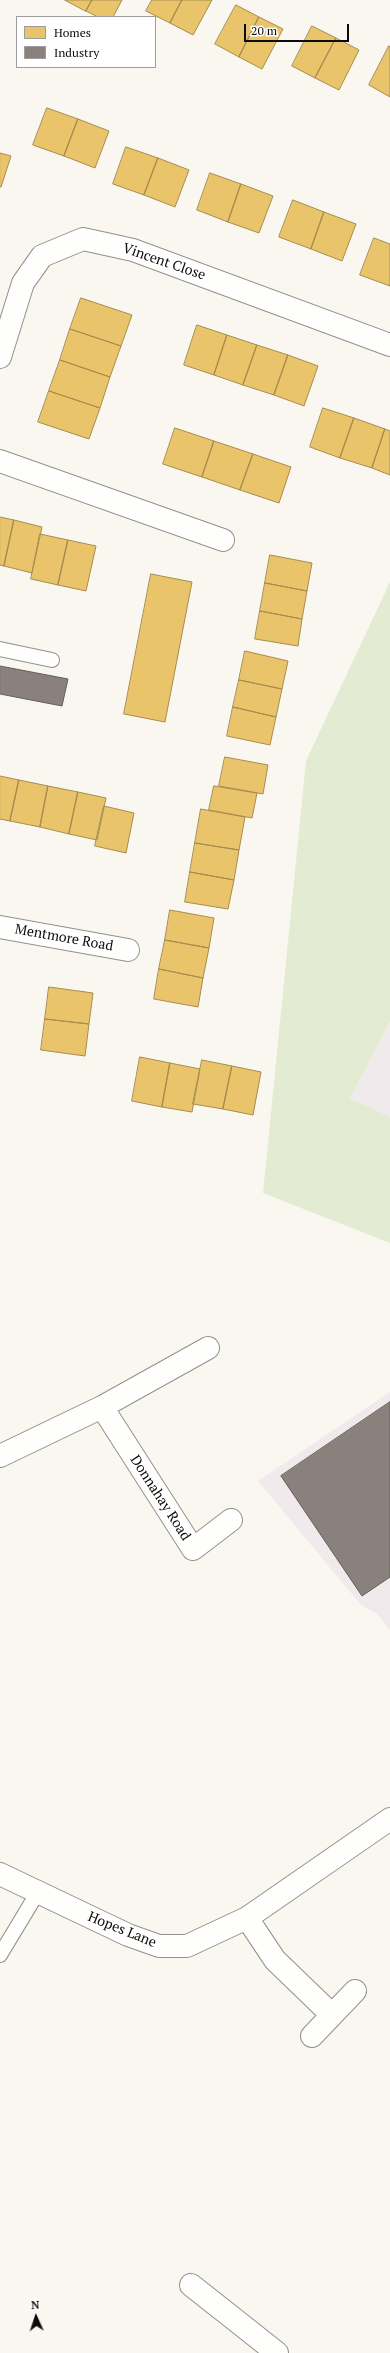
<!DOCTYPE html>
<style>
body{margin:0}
#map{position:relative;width:390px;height:2353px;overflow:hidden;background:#f9f7f0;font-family:"PT Serif",serif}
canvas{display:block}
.legend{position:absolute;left:16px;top:16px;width:140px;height:52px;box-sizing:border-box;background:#fff;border:1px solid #9d9d9d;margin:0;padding:5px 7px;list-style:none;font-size:12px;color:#0b0b0b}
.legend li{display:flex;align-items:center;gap:8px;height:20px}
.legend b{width:20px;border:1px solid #9d9d9d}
.north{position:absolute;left:16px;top:2297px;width:40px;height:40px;-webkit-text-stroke:3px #fff;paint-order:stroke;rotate:357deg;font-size:11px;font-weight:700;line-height:16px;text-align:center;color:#0b0b0b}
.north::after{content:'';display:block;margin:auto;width:14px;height:18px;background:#0b0b0b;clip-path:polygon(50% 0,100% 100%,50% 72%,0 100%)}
.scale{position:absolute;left:244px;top:24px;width:105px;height:18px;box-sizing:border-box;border:2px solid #0b0b0b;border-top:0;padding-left:5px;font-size:12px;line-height:14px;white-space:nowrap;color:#0b0b0b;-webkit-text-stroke:3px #fff;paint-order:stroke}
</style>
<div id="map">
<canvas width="390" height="2353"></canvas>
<ul class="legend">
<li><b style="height:11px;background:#e9c46a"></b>Homes</li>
<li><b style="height:11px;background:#8a817c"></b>Industry</li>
</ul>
<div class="north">N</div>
<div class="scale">20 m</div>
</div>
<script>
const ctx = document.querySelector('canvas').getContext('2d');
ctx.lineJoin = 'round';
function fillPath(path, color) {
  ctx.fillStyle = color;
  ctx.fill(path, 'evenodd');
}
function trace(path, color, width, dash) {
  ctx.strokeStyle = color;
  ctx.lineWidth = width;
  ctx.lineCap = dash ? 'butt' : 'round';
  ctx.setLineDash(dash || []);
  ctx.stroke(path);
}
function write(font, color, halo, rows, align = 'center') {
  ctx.font = font + ' "PT Serif",serif';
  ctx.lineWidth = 4;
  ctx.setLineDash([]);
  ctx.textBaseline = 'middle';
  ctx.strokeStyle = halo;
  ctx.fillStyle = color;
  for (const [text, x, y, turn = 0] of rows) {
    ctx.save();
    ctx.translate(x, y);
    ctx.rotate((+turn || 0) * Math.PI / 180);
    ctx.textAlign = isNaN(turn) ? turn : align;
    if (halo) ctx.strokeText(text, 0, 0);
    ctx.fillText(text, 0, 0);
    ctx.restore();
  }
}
const industrial = new Path2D(`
 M390,1022V1117L350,1098Z
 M390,1392V1630L377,1614L360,1604L258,1481Z`);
const green = new Path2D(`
 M390,582V1022L350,1098L390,1117V1243L263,1193L306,761Z`);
const homes = new Path2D(`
 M65,0H92L86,11Z
 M92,0H122L113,17H98L86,11Z
 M152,0H182L170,23L146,11Z
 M182,0H212L193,35L170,23Z
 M236,5L259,17L239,57L215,44Z
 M259,17L283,29L262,69L239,57Z
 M312,26L336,38L315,78L292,66Z
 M336,38L359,50L339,90L315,78Z
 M389,46L390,47V97L369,85Z
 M47,108L78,119L64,156L33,145Z
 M78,119L109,131L95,168L64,156Z
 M126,147L158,158L144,195L113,184Z
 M0,153L11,156L1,187H0Z
 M158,158L189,170L175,207L144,195Z
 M210,173L241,184L228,222L197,210Z
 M241,184L273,196L259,233L228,222Z
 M293,200L324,212L311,249L279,237Z
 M324,212L356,224L342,261L311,249Z
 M374,238L390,244V286L360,275Z
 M81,298L132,315L121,346L70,329Z
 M197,325L227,335L214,375L184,365Z
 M70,329L121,346L110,377L60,360Z
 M227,335L257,345L243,385L214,375Z
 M257,345L288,355L274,395L243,385Z
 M288,355L318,366L304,406L274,395Z
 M60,360L110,377L100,408L49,391Z
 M49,391L100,408L89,439L38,422Z
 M323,408L354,418L340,458L310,447Z
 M354,418L385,429L372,468L340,458Z
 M175,428L214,441L202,477L163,464Z
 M385,429L390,431V475L372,468Z
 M214,441L253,454L240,490L202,477Z
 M253,454L291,467L279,503L240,490Z
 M0,517L14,520L4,566L0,565Z
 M14,520L42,527L32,573L4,566Z
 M40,534L68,540L58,585L31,579Z
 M68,540L96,546L86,591L58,585Z
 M270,555L312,563L307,591L265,583Z
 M151,574L192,582L165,722L124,714Z
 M265,583L307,591L302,619L260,611Z
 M260,611L302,619L298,646L255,639Z
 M245,651L288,661L282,689L239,680Z
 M239,680L282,689L276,717L233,707Z
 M233,707L276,717L270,745L227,736Z
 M225,757L268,765L263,794L219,786Z
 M0,776L19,780L10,821L0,819Z
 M19,780L48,786L40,827L10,821Z
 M48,786L78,792L69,834L40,827Z
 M214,786L257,793L252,818L209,810Z
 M78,792L106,798L97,840L69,834Z
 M104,806L134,813L126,853L95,846Z
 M201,809L245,817L239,850L195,843Z
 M195,843L239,850L234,880L190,872Z
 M190,872L234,880L228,909L185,902Z
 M170,910L214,918L209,948L165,940Z
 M165,940L209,948L203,978L159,969Z
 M159,969L203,978L198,1007L154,999Z
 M49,987L93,993L89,1024L45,1019Z
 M45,1019L89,1024L85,1056L41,1050Z
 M140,1057L170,1063L162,1107L132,1101Z
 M202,1060L232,1066L223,1109L193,1104Z
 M170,1063L200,1069L192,1112L162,1107Z
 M232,1066L261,1072L253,1115L223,1109Z`);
const industry = new Path2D(`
 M0,666L68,679L62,706L0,694Z
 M390,1402V1577L362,1596L281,1476Z`);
const service = new Path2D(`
 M0,649L52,660
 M0,1955L38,1892`);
const minor = new Path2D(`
 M0,357L23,283L42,256L83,239L133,250L390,345
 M0,461L223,540
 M0,927L128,950
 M102,1407L193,1549L231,1520
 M0,1456L102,1407L208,1348
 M0,1874L128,1935L159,1946H187L247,1918L390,1819
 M247,1918L275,1960L332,2015
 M312,2036L355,1991
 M191,2285L277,2353`);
const streetNames = [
 ["Vincent Close",164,262,19],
 ["Mentmore Road",64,938,10],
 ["Donnahay Road",160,1498,57],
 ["Hopes Lane",122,1930,22]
];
fillPath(industrial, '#f0eaec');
fillPath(green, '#e3ecd2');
fillPath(homes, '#e9c46a');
trace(homes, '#a68c4e', 1);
fillPath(industry, '#8a817c');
trace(industry, '#645e5a', 1);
trace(service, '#92918e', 16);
trace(minor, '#92918e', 24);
trace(service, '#fefefd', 14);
trace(minor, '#fefefd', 22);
write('14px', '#0b0b0b', '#fff', streetNames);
</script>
